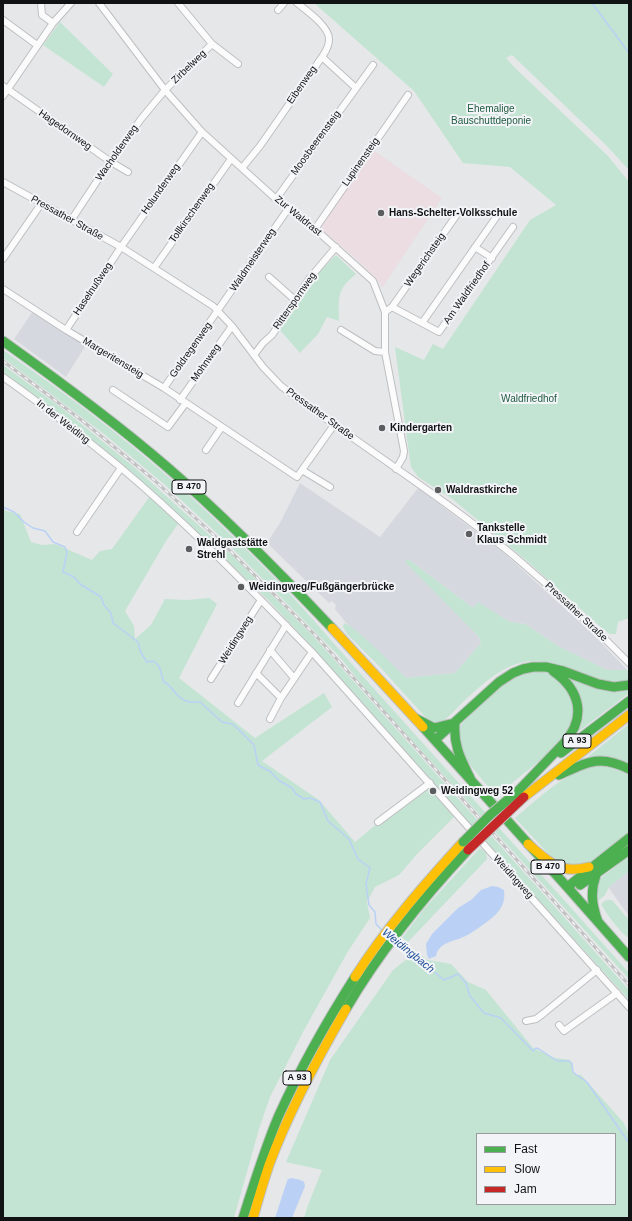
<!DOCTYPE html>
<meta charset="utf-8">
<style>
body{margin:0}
#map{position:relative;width:632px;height:1221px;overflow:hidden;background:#e6e7e9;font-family:Helvetica,sans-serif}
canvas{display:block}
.frame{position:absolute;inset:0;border:4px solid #111213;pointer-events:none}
.legend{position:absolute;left:476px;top:1133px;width:140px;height:72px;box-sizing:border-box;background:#f3f4f7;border:1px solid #999a9c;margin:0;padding:5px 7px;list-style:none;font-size:12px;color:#111213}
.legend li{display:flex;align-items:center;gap:8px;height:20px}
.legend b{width:20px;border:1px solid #999a9c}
</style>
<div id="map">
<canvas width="632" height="1221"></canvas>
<div class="frame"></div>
<ul class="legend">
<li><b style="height:5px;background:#4caf50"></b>Fast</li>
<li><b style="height:5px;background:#ffc107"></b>Slow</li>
<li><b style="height:5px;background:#c62828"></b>Jam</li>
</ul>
</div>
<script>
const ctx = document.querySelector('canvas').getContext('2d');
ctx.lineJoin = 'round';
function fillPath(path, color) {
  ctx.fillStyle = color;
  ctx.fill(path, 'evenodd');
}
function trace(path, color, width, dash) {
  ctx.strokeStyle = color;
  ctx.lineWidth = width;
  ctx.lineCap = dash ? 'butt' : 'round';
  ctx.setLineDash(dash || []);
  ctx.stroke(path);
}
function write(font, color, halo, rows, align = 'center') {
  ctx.font = font + ' Helvetica,sans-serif';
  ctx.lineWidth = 4;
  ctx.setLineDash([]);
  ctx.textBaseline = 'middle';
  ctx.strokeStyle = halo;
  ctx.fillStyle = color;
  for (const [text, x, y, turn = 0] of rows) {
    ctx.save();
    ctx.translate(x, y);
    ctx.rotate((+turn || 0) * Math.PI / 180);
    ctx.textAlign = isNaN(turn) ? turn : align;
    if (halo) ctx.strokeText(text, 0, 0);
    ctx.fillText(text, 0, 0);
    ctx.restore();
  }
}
const built = new Path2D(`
 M33,311L86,345L66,377L14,339Z
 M300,483L380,537L418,488L504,553L594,635L627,670H607L558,646L525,624L510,622L478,603L473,608L408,559L479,637L481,643L455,673L406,678L360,635L347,624L335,609L336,605L332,601L329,603L267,543L281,521Z
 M629,871V916L608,887Z`);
const education = new Path2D(`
 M373,150L442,198L382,288L378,280L352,255L320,229Z`);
const green = new Path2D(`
 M314,3H629V170L606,145L512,55L506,58L515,68L608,156L629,182V618L618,622L616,634H610L603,629L527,561L451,498L418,477L411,467L409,453L395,347L424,360L433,344L443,349L530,220L556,205L510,167L463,163L414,91Z
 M60,22L113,74L104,87L43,45Z
 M336,255L356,274C336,290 339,297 339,321L327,317L318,334L300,353L280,330C294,302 313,277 336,255Z
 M3,350C75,400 145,453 208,513C243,546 277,579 308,614C340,650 371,686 403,721C478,805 554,888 629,973V979L368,692L338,655L221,537L164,484L104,434L3,358Z
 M3,365L63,409L135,468L234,557L313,636L629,990V1000L426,776L313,648L268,600L152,490L85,436L3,372Z
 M150,496L178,524L166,541L125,611L134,626L135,639L151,625L165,599L187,600L209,598L217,604L179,678L255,738L324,693L332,707L262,761L319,800L355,842L373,827L430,788L454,817L418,853L399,875L375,887L367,902L370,918L347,953L303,1032L270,1097L259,1129L234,1218H3V508L6,511L20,514L31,542L42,545L55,544L92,560L100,551L112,549Z
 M408,559L473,608L478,602L510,622L525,624L558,646L607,670H627L629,672V680L615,683L605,681C585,675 563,666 543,662C506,654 470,696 446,719L437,723L428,720L380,667L347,634L343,627L344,623C354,625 396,668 406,678L455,673L481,643L479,637L405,562Z
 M539,672L550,673L556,676L573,698V724L548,754L496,796C482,778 456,755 458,731C459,722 505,682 515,677C523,673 531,672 539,672Z
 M568,677L629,690V693L574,735L580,722Z
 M629,724V763L585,759Z
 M600,765C611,766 621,769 629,776V833L624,837L587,865L580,867L555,861L515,818C540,797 567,770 600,765Z
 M480,848L486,852L487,859L408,942L402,938L424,909Z
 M629,856V871L609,887L605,895L597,902L595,889L598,880Z
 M606,900H612L629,920V936L627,937C616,927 608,916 601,904Z
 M416,952L428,960L451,964L468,982L486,990L533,1048L555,1058L570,1060L573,1064V1072L577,1075H581L624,1123L629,1135V1218H304L308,1205L322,1170L286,1162L330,1060L393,970ZM477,1134H615V1204H477Z`);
const water = new Path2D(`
 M492,886L498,887L504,890C507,910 491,919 477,929C472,932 469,935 463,937C453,942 439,942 436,956L429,959L427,955L426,944L432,934L458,908L471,900L481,890Z
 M292,1178C298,1180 305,1179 305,1186L292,1218H275L287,1181L288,1179Z`);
const stream = new Path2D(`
 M592,3L629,53
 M3,507L14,512L24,522L33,528L45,531L53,542L65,547L67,552L63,572L74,577L80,584L101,597L104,605L111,613L113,623L138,642L141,653L147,662L153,661L159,666L164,682C173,686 176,698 186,701C190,703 196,702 200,702L222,722L232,724L236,727L254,745L258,765L271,772L278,780L292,788L296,794L304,799L310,798L320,802L328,821L349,839L358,859L370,868L366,884L369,905L375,912L376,924L383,931
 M398,941L444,980L458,974L466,983L470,996L484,1013L501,1018L533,1051L536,1048L539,1049L557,1061H569L572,1064L573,1072C577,1076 582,1078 587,1082L629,1143`);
const street = new Path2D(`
 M41,3L42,15L53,23
 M99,3L165,90L202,132L276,199L315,229L373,281L385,312V352L404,451L403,457L396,469
 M278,10L284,3
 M3,20L37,45
 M212,44L238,64
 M322,57L356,88
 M3,86L111,162L128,172
 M3,96L53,23L71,3
 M242,168L260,146L322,57C325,52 329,47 329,40C330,27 307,11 297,3
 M3,182L121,247L213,306L232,326L263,367L281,386C358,444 440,495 514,556C554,590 593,626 629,663
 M276,199L373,65
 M72,219L99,178L141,119L165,90L212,44L178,3
 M315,229L408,95
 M475,247L492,258
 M3,259L41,204
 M154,268L231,159
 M269,277L295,300
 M3,289L66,330L164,388L297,477L334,425
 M392,307L458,213
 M385,312L392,307L439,332L513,227
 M422,323L497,216
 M66,330L121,247L202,132
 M341,330L375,351L385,352
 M254,355L263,343L272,335L309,279L336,247
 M3,377C43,405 82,436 120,467C188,524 250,589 312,652L629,1007
 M164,388L288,209
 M113,390L168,427L185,404
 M180,400L232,326
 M206,450L221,428
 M302,470L330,487
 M77,532L121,468
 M270,650L294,678
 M256,673L281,698
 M211,679L261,600
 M238,703L286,625
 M270,719L281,698L312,652
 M378,822L430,783
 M526,1021L536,1019L544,1013L597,970
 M559,1025L564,1031L617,993`);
const fast = new Path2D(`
 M3,341C59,381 115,422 167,467C225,517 279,572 332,628
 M415,718L434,728L450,724
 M455,723C453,747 462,761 472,782
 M423,727L569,889
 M435,740L499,682L513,673L523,669L533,667H546L563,671L598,684L614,687L629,685
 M561,753L629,701
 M559,775C587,762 600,754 629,769
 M518,791L564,743C587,717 580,690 553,671
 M596,875C590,892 592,905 598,922
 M580,885L629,850
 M569,889L629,957
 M569,889L571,884L629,838
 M346,1009C380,951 422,899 468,850
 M243,1218C254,1183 265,1148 279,1115C301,1067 327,1021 355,977`);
const slow = new Path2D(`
 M332,628L423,727
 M524,797L629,715
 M528,844C549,862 560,875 589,867
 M355,977C386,928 424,885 463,842
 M253,1218C258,1200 263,1183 269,1165C289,1111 317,1059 346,1009`);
const rail = new Path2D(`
 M3,361L84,422L153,479L216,537L317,637L629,985`);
const fastBridge = new Path2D(`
 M463,842L490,815L518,791`);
const jamBridge = new Path2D(`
 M468,850L524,797`);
const markers = [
 [381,213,4,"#5c5d5e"],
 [382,428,4,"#5c5d5e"],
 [438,490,4,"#5c5d5e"],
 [469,534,4,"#5c5d5e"],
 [189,549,4,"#5c5d5e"],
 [241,587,4,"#5c5d5e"],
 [433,791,4,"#5c5d5e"]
];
const shields = [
 [189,487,34],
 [577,741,28],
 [548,867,34],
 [297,1078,28]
];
const shieldNames = [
 ["B 470",189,487],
 ["A 93",577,741],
 ["B 470",548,867],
 ["A 93",297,1078]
];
const streetNames = [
 ["Zirbelweg",189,67,-44],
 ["Eibenweg",302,85,-55],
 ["Hagedornweg",65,130,35],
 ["Moosbeerensteig",316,143,-54],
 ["Wacholderweg",117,153,-55],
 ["Lupinensteig",361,162,-55],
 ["Holunderweg",161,189,-55],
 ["Tollkirschenweg",192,213,-55],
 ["Zur Waldrast",298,216,39],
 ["Pressather Straße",67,218,29],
 ["Waldmeisterweg",253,260,-56],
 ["Wegerichsteig",425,260,-55],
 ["Haselnußweg",93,289,-56],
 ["Am Waldfriedhof",467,293,-55],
 ["Ritterspornweg",295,301,-55],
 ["Goldregenweg",191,350,-55],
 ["Margeritensteig",113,358,31],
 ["Mohnweg",206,363,-55],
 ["Pressather Straße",320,414,36],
 ["In der Weiding",63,422,38],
 ["Pressather Straße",576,612,43],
 ["Weidingweg",236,640,-58],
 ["Weidingweg",513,877,48]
];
const parkNames = [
 ["Ehemalige",491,109],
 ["Bauschuttdeponie",491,121],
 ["Waldfriedhof",529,399]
];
const poiNames = [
 ["Hans-Schelter-Volksschule",389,213],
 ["Kindergarten",390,428],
 ["Waldrastkirche",446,490],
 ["Tankstelle",477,528],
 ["Klaus Schmidt",477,540],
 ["Waldgaststätte",197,543],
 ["Strehl",197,555],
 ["Weidingweg/Fußgängerbrücke",249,587],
 ["Weidingweg 52",441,791]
];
const waterNames = [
 ["Weidingbach",408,951,39]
];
fillPath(built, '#d6d8df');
fillPath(education, '#ebdde1');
fillPath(green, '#c3e4d3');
fillPath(water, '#bad1f5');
trace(stream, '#bad1f5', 1.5);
trace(street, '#bebfc1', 8);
trace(fast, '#bebfc1', 11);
trace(slow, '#bebfc1', 11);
trace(street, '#fbfbfc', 6);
trace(fast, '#4caf50', 9);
trace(slow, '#ffc107', 9);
trace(rail, '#c1c1c1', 3);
trace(rail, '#f3f4f7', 1.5, [4.5]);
trace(fastBridge, '#c2c2c3', 11, []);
trace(jamBridge, '#c2c2c3', 11, []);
trace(fastBridge, '#4caf50', 9);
trace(jamBridge, '#c62828', 9);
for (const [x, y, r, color] of markers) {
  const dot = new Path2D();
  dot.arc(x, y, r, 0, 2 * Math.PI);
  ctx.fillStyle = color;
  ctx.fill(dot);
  trace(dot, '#f3f4f7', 1.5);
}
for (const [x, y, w] of shields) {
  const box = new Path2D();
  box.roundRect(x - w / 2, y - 7, w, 14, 3);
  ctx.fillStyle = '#f3f4f7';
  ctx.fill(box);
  trace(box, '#111213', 1);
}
write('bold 9px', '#111213', null, shieldNames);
write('10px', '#111213', '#f3f4f7', streetNames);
write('10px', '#1e5b40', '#f3f4f7', parkNames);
write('bold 10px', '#111213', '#f3f4f7', poiNames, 'left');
write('italic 11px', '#1d4e96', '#f3f4f7', waterNames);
</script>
